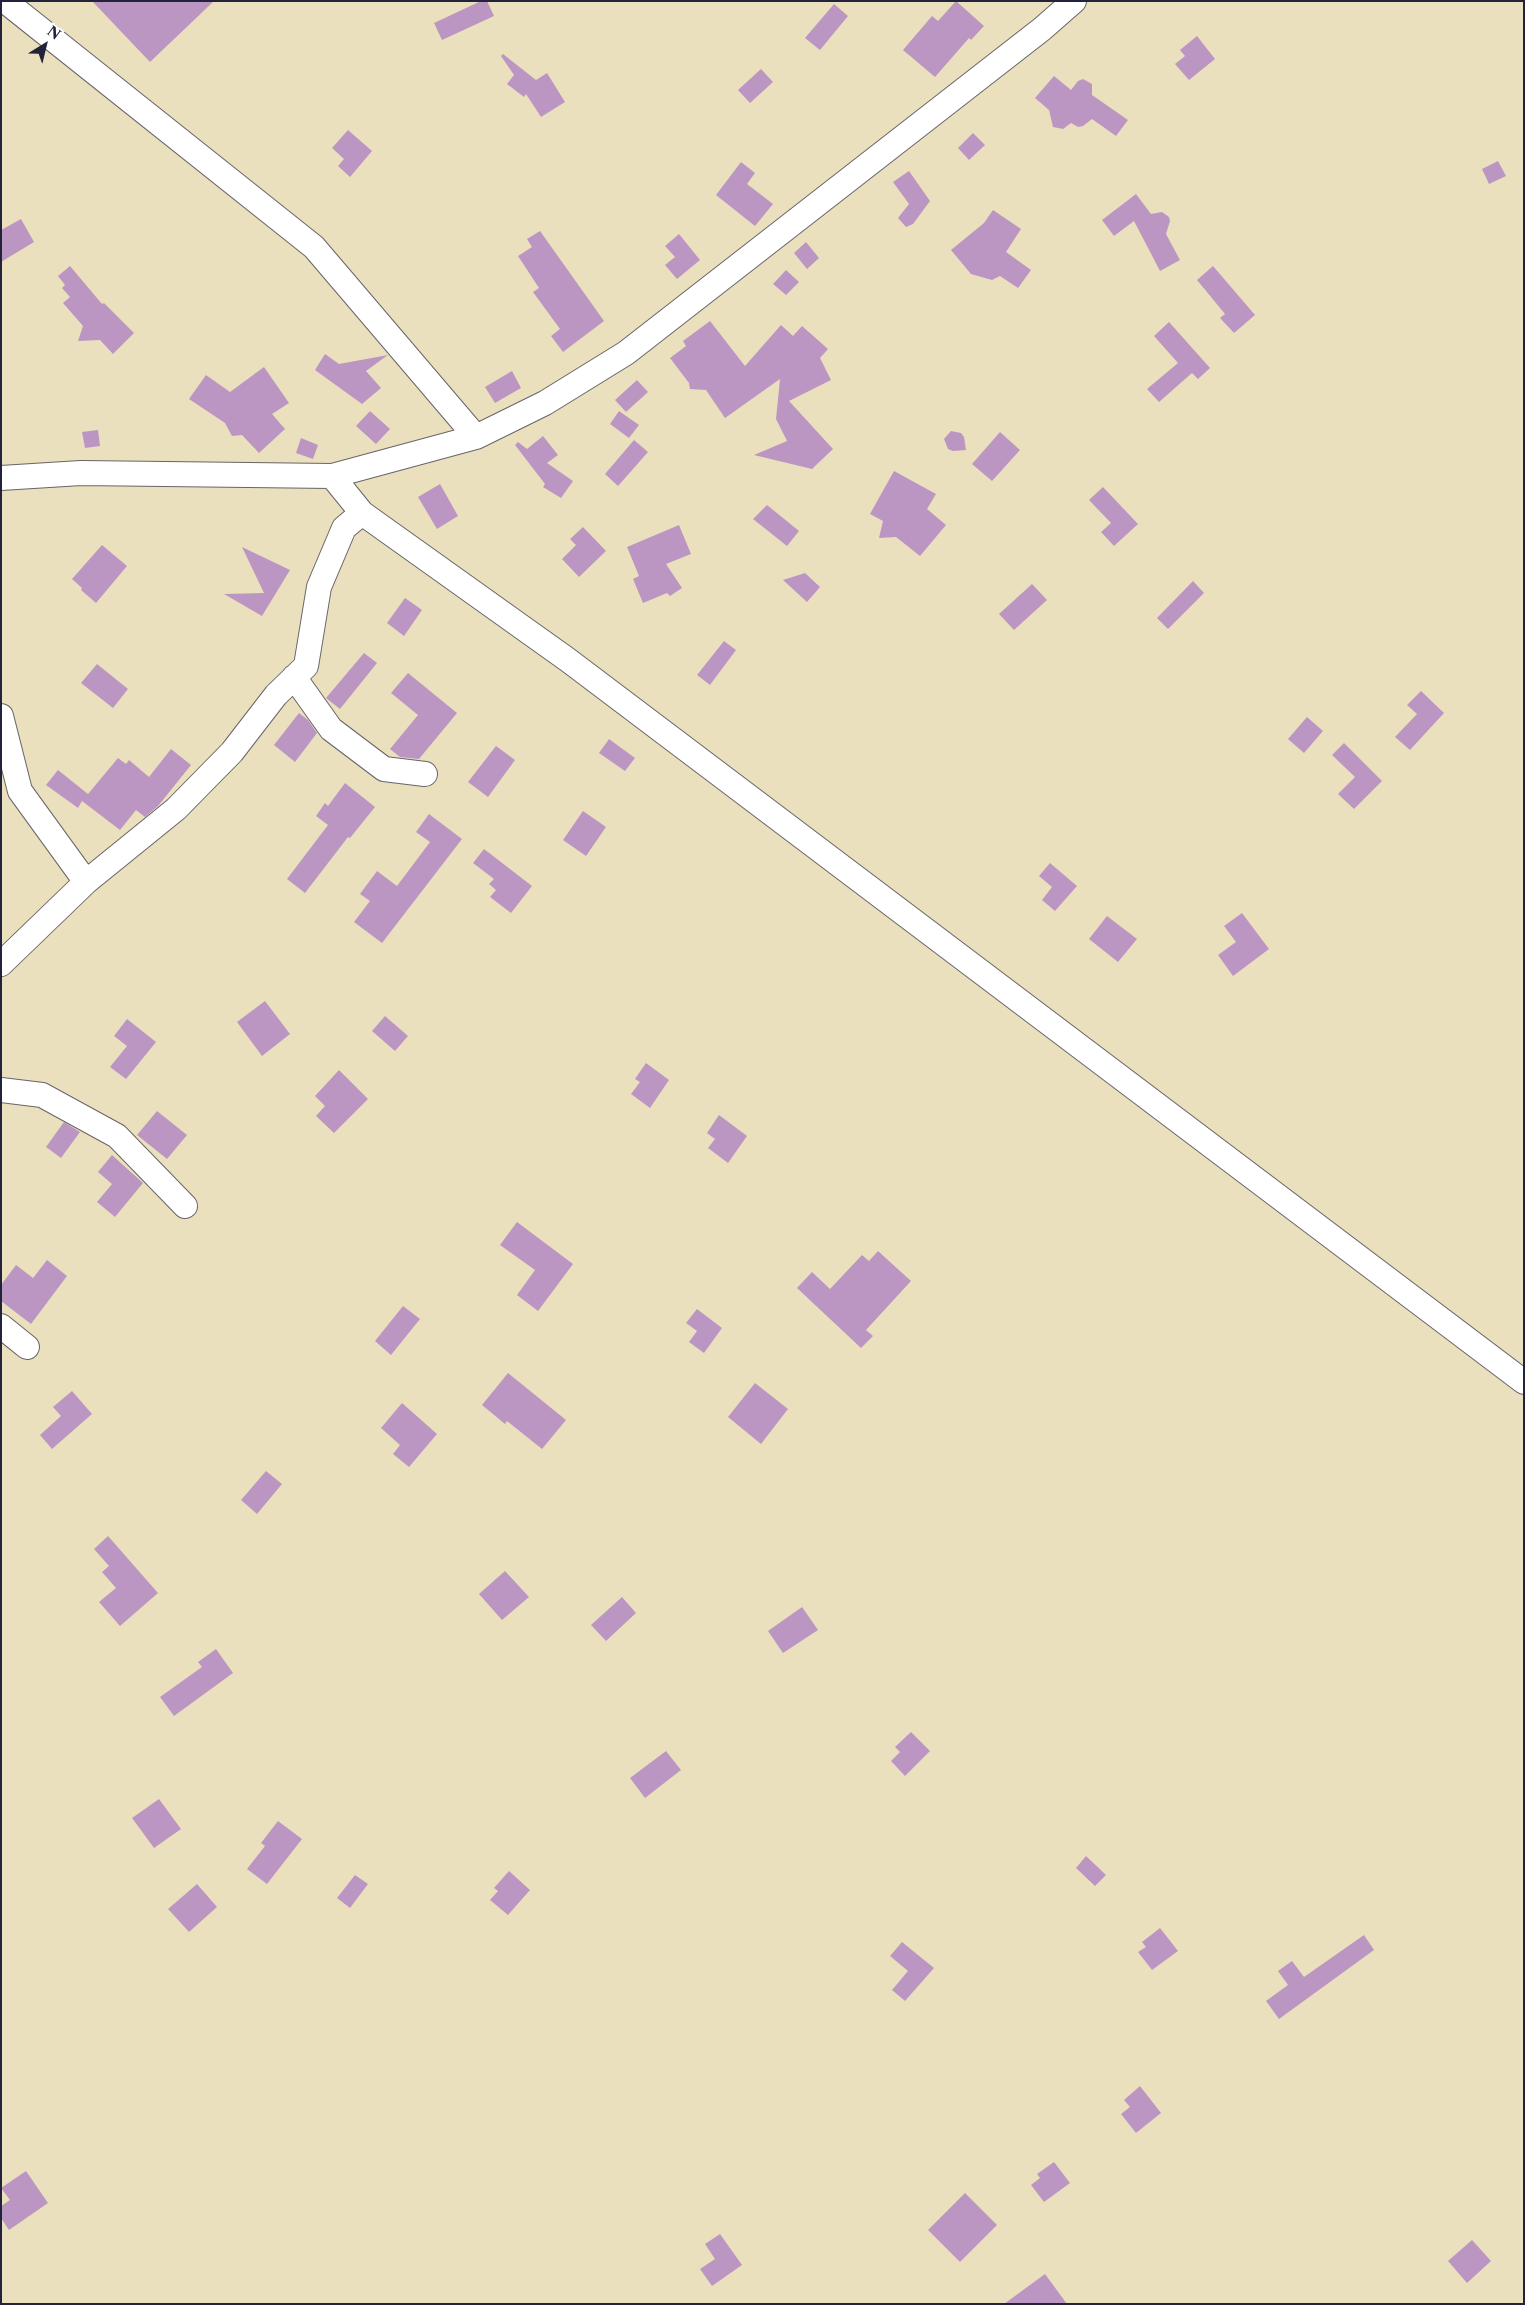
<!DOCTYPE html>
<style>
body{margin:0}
#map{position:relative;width:1525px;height:2305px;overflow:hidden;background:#eae0bd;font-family:"Libre Caslon Text",serif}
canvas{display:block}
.frame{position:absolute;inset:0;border:2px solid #22223b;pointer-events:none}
.north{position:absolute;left:20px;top:20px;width:50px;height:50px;-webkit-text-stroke:4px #fff;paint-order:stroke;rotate:36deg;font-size:14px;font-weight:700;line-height:20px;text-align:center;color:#22223b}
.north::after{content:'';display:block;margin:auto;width:18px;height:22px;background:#22223b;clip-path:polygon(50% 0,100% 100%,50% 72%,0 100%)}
</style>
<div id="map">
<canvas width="1525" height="2305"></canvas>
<div class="frame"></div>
<div class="north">N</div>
</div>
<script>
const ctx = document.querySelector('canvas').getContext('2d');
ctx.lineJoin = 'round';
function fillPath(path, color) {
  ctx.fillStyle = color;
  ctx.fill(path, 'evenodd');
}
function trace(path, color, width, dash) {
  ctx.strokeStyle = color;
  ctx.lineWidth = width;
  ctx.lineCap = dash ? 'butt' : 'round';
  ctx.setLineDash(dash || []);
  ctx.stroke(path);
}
const building = new Path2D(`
 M92,1H214L150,62Z
 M481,1H487L494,16L442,40L434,23Z
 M956,1L984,26L971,40L969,38L935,77L903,50L932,16L938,21Z
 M834,4L848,16L820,50L805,38Z
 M1197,36L1215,59L1189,80L1175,64L1185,56L1180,50Z
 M503,54L536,80L547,73L565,102L541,117L526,94L524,97L507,84L514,75L501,56Z
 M761,69L773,82L750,103L738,90Z
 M1054,76L1071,90L1078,81L1083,79L1092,84V95L1128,120L1116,136L1092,119L1083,126L1078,127L1071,123L1063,129L1053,127L1049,110L1035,98Z
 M348,130L372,151L350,177L338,166L344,159L332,148Z
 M973,133L985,145L969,160L958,148Z
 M1498,161L1506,176L1489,184L1482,169Z
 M741,162L755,173L747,184L773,204L755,226L716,195Z
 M909,171L930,201L913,224L906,227L898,218L909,204L893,182Z
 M1136,194L1151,214L1162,212L1169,217L1170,221L1166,234L1180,260L1160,271L1134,221L1114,236L1102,220Z
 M993,210L1021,229L1006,252L1031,270L1018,288L1000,276L992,280L971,274L951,250L984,223Z
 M21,219L34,242L1,262V230Z
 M540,231L604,321L563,352L551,336L560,329L533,292L539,288L518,256L532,247L527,239Z
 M679,234L700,260L677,279L665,265L675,257L665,246Z
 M806,242L819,258L807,269L794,253Z
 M70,266L102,304L104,303L134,333L113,354L100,340L78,341L83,326L63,303L70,297L62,288L65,285L58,276Z
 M1213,266L1255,315L1234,333L1220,318L1225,314L1197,280Z
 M786,270L799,282L786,295L773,284Z
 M710,321L745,366L781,325L793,336L802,326L828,349L820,358L831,380L789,401L833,449L812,469L754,455L787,441L776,419L780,379L725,418L706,390L690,389L689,383L670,358L686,346L683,341Z
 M1169,322L1210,368L1198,379L1192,373L1159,402L1147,389L1178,363L1154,336Z
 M325,354L339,364L388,355L366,371L381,388L362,404L315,370Z
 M264,367L289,403L272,414L285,429L259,453L242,435L232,436L225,423L189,399L206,375L230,392Z
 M512,371L521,388L495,403L485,387Z
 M637,380L648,392L626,412L615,400Z
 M370,411L390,429L376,444L356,426Z
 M619,411L639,425L629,438L610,424Z
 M98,430L100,446L85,448L82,432Z
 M951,431L961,433L964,437L966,450L953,451L948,449L944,439Z
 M1000,432L1020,450L992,481L972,464Z
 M543,436L558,455L547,463L573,481L561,498L543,487L545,484L515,445L518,442L527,449Z
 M301,438L318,445L313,459L296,453Z
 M634,440L648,452L618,486L605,474Z
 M894,471L936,494L927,509L946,525L920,556L896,537L879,538L883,521L870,514Z
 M440,484L458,516L437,529L418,497Z
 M1103,487L1138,524L1114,546L1101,532L1111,523L1089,500Z
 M767,505L799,531L787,546L753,519Z
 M679,525L691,554L666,564L682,588L670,596L667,593L643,603L633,579L639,576L627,547Z
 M583,527L606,551L579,577L562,559L576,545L570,539Z
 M102,545L127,566L96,603L81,590L82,588L72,579Z
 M242,547L290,570L262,616L224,594L264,593Z
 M805,573L820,587L807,602L783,580Z
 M1193,581L1204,593L1168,629L1157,618Z
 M1032,584L1047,600L1014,630L999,614Z
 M405,598L422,610L404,636L387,623Z
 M724,641L736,650L710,685L697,675Z
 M364,653L377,663L340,709L326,698Z
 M97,664L128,689L113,708L81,683Z
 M408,673L457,713L419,759L400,757L390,749L418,715L391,693Z
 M1421,691L1444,713L1410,750L1395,737L1417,714L1407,705Z
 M299,713L308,720L317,733L295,762L274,745Z
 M1307,717L1323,731L1304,753L1288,739Z
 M609,739L635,758L625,771L599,753Z
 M1344,743L1382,781L1354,809L1338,794L1355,777L1332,755Z
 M496,746L515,760L488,797L468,782Z
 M171,749L191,765L158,806L145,817L136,810L120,830L82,801L78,808L46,785L58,770L88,794L83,800L118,758L126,764L129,760L149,777Z
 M345,783L375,807L350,838L348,837L305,893L287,879L328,825L316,816L325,803L328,806Z
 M583,811L606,827L586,856L563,840Z
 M429,814L462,839L382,943L354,922L370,901L360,894L377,871L397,886L430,842L416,832Z
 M484,849L532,886L511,913L490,897L496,890L489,884L494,879L473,863Z
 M1050,863L1077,886L1055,911L1042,900L1052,887L1039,876Z
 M1242,913L1269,949L1233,976L1218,955L1236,942L1224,926Z
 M1107,916L1137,939L1118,962L1089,939Z
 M265,1001L290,1034L262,1056L237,1022Z
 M385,1016L408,1036L395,1051L372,1031Z
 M127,1019L156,1042L126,1079L110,1067L127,1046L114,1036Z
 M646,1063L669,1080L650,1108L631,1094L640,1082L635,1079Z
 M339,1070L368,1099L334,1133L316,1116L325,1106L315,1096Z
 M157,1111L187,1135L167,1159L137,1135Z
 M719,1115L747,1136L728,1163L708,1148L715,1139L707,1133Z
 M64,1122L80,1132L61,1158L46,1147Z
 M112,1155L143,1183L115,1217L97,1202L112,1184L98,1172Z
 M517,1222L573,1264L538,1311L517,1295L535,1270L500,1245Z
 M878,1251L911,1281L866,1330L873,1336L861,1348L797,1288L812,1272L830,1289L862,1255L869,1261Z
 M47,1260L67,1276L31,1324L1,1301V1285L16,1265L33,1278Z
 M403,1306L420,1319L391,1355L375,1341Z
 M697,1309L722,1328L704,1353L689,1342L697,1331L686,1323Z
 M508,1373L566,1420L542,1449L507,1421L505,1424L482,1405Z
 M755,1383L788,1409L761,1444L728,1417Z
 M72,1391L92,1414L52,1449L40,1435L61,1416L53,1407Z
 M402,1403L437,1434L409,1467L393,1454L400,1445L381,1428Z
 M266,1471L282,1484L257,1514L241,1500Z
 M108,1536L158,1593L120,1626L99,1602L116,1588L102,1572L109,1566L94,1549Z
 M505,1571L529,1597L502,1620L479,1594Z
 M622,1597L636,1613L606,1641L591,1625Z
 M802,1607L818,1630L783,1653L768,1631Z
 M216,1649L233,1673L174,1716L160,1697L202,1667L198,1662Z
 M911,1732L930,1751L905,1776L891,1761L900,1752L895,1747Z
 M666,1751L681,1770L645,1798L630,1778Z
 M159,1799L181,1829L154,1848L132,1818Z
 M278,1821L302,1839L267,1884L247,1869L265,1846L261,1843Z
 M1086,1856L1106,1875L1095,1886L1076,1868Z
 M509,1871L530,1890L508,1915L490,1900L498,1891L494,1888Z
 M355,1875L368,1884L350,1908L337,1898Z
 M197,1884L217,1907L189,1932L168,1909Z
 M1160,1928L1178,1951L1152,1970L1138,1952L1146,1947L1142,1942Z
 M1364,1935L1374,1950L1279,2019L1266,2001L1288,1985L1278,1971L1292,1961L1304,1977Z
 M902,1942L934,1968L905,2001L892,1990L908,1971L890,1956Z
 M1140,2086L1161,2113L1136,2133L1121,2114L1130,2107L1124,2100Z
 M1054,2162L1070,2183L1044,2202L1031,2185L1040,2178L1037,2174Z
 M26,2171L48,2203L9,2230L1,2218V2206L10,2200L1,2188Z
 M965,2193L997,2225L960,2262L928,2230Z
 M720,2234L742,2265L712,2286L700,2269L715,2259L705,2244Z
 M1472,2240L1491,2261L1467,2283L1448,2261Z
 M1045,2274L1067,2304H1004Z`);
const street = new Path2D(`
 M5,1L314,247L476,437
 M332,476L362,513L568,660L1524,1382
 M1,478L81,473L332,476L476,437L545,403L626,353L1042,29L1074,1
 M294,677L331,729L384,769L425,774
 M1,716L20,791L86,882
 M1,964L86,882L176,809L232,752L276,695L306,666L319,587L344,528L362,513
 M1,1090L42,1095L117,1136L185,1206
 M1,1326L27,1347`);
fillPath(building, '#bc96c3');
trace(street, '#686468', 26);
trace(street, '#fff', 24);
</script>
